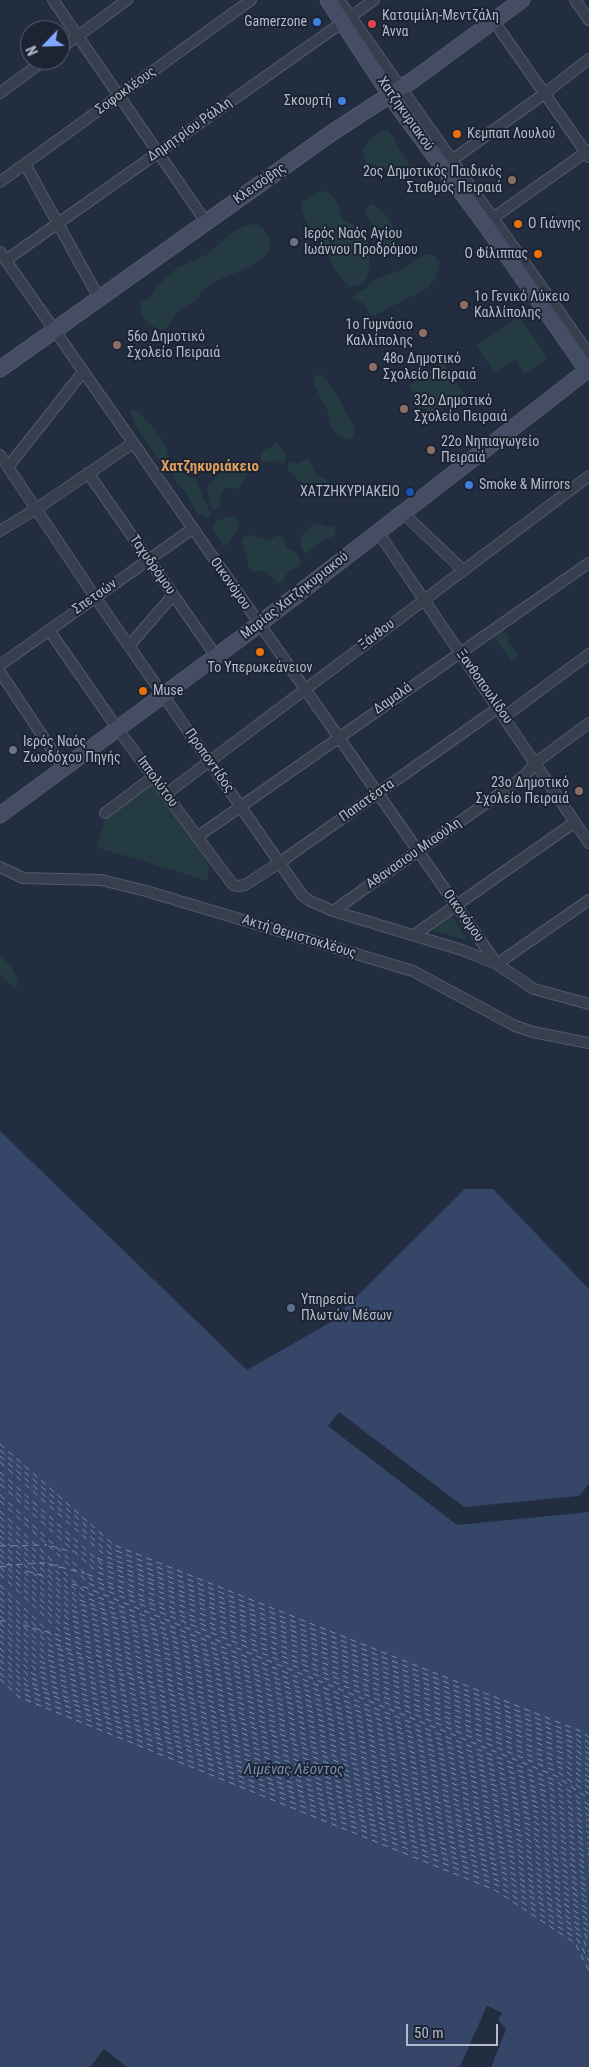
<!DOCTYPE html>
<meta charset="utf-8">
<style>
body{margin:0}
#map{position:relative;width:589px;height:2067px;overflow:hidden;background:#222d40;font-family:"Roboto Condensed",sans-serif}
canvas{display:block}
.north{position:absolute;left:20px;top:20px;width:50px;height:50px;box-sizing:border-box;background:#1c2434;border:1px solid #586070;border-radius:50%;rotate:246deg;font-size:14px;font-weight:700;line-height:20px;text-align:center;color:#b3baca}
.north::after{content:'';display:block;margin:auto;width:18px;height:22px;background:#83a9ff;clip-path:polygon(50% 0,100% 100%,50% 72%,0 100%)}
.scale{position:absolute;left:406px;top:2024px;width:92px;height:22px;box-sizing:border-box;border:2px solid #b3baca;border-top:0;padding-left:6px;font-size:15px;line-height:18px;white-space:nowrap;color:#b3baca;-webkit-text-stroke:4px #1c2434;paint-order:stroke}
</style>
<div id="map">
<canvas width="589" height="2067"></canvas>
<div class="north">N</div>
<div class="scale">50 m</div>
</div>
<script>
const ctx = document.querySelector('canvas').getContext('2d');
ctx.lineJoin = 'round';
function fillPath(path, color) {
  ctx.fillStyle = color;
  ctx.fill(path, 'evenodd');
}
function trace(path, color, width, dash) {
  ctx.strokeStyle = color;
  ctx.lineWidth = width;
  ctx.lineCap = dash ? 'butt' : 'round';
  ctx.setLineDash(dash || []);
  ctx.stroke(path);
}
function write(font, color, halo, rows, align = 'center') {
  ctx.font = font + ' "Roboto Condensed",sans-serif';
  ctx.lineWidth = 4;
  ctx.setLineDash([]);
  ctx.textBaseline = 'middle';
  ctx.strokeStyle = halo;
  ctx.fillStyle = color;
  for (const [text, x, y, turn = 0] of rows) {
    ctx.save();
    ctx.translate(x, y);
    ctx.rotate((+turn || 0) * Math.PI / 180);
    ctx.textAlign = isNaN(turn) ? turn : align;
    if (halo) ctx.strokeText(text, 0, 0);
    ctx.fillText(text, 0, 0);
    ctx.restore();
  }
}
const green = new Path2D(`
 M388,130L393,136L399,150L413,170L414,178L411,184L395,179L383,168L366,163L363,150C369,139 375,132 388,130Z
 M321,191C337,193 337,206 343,220L365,229C369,236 367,240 368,248C370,266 374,285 349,287L335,271L326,247L305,219L300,203Z
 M372,204C388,212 400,232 395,250L387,251L367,217L365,209Z
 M256,224C263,228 269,232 270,241C274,265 224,274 208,286C202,291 199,298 192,303C188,306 183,306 179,310C173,315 171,323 166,329H158C145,322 138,317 141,302L149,299L158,285L177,268L208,254L233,231L248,225Z
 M427,254L433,255L440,263L435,279L428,288L375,315L369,313L363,303L352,299L355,294L366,289L373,280L401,270L415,259Z
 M519,316L548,358L525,374L515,360L495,373L476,346Z
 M443,362L464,393L430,416L409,386Z
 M321,374L335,391L353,425L355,430L352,440L346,439L334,431L331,426L327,409L315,388L314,382L316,376Z
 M133,409L138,411C148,423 174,446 167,462L165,463L159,460C151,450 130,421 131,410Z
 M277,441L286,456L285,460L283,463L273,460L263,462L260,457L262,451L271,447Z
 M303,460H309L316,475L326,478L328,484L326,487C308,484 298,485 287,468L288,464L290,462L298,463Z
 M236,465L245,471L247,476L237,489L226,488L222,491L219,507L214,510L209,502L208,485L225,469Z
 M180,472L195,479L211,515L207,518C193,514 192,501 184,491C181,486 177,483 174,478V473Z
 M228,517H234L238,521L239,526L228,545H222L214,531L213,525L217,521Z
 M318,523L328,527H334L337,531L333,536L319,543L306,554C294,543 304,527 318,523Z
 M251,535L268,540L279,535L283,538L287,548L297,553L301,563L298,567L288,572L282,582L277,583L265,570L254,572L249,569L247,557L241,540L246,536Z
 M503,630L510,637L507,641L519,656L512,662L494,637L500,631Z
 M152,782L209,857L208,881L96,847L106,817Z
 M450,917L453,918L469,941L432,930Z
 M0,955C9,965 21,975 16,990L0,975Z`);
const water = new Path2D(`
 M0,1131L247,1370L331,1322L465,1189H493L589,1289V1484L579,1496L464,1507L339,1412L328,1426L457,1525L589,1512V2067H491L506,2029L498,2020L502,2013L487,2006L460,2067H127L104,2049L90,2067H0Z`);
const pier = new Path2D(`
 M487,2006L502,2013L498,2020L506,2029L491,2067H489L503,2029L496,2021L498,2014L488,2009L463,2067H460Z`);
const ferry = new Path2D(`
 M0,1444L114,1545L580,1731L589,1737
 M0,1450L112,1549L578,1735L589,1743
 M0,1456L109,1553L576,1739L589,1749
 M0,1462L107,1557L574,1743L589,1754
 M0,1472L102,1564L569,1751L589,1766
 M0,1478L100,1568L567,1755L589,1771
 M0,1484L97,1572L565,1760L589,1777
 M0,1495L92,1580L561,1768L589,1788
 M0,1501L90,1584L558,1772L589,1794
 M0,1511L85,1592L554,1780L589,1805
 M0,1517L82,1596L552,1784L589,1810
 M0,1524L80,1600L550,1788L589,1816
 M0,1530L78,1603L547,1792L589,1821
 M0,1536L75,1607L545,1796L589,1827
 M0,1542L73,1611L543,1800L589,1833
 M0,1546L47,1545
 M51,1546L73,1552
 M0,1549L70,1615L541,1804L589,1838
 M0,1555L68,1619L539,1808L589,1844
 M97,1558L572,1747L589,1760
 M0,1561L65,1623L537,1812L589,1849
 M6,1565L45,1563L57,1566
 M0,1566L12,1568
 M0,1567L63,1627L534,1816L589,1855
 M60,1567L83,1573
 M26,1571L48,1577
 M0,1574L60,1631L532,1820L589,1860
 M87,1574L563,1764L589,1782
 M72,1584L87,1588L556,1776L589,1799
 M0,1585L56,1639L528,1829L589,1871
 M0,1591L53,1643L526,1833L589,1877
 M0,1598L51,1646L524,1837L589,1882
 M0,1604L48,1650L521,1841L589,1888
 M0,1610L46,1654L519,1845L589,1893
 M0,1616L43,1658L517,1849L589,1899
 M0,1621H10
 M0,1623L41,1662L515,1853L589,1904
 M23,1625L58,1635L530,1825L589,1866
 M0,1629L38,1666L513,1857L589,1910
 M0,1635L36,1670L510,1861L589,1915
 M0,1641L33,1674L508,1865L589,1921
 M0,1648L31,1678L506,1869L589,1926
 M0,1654L28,1682L504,1873L589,1932
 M0,1660L26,1685L502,1877L585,1934L589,1942
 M0,1667L24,1689L499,1881L582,1937L589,1952
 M0,1673L21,1693L497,1885L578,1940L589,1961
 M0,1679L19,1697L495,1890L575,1943L589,1971`);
const street = new Path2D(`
 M53,0L206,222
 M339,0L589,354
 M575,0L589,20
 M493,20L589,157
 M60,49L127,0
 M0,93L45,60
 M452,160L544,94L589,59
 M25,164L99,298
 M0,182L251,0
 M490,220L589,150
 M0,252L497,964
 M6,260L374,0
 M0,455L95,597L302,895L310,901L333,911L462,950L497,964L534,989L589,1004
 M8,467L83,372
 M88,473L216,656
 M403,513L463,570
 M0,531L36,509L133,443
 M378,532L589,843
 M49,630L117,728L233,885L239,886L245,885L279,863L498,708
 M129,646L173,595
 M0,665L192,529
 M0,672L64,768
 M504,717L589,654
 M166,794L589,476
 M105,813L153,777
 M197,837L589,563
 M0,867L23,878L101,880L146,891L413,971L515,1026L533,1032L589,1043
 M333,911L516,782L528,772L535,763L589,723
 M414,935L575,822
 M497,964L589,900`);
const secondary = new Path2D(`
 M328,0L399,108L485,224L587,370
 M0,369L333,132L413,80L522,0
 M0,815L245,635L589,369`);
const markers = [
 [317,22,5,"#3f7fe0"],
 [372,24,5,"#e0444e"],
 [342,101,5,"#3f7fe0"],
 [457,134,5,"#e8710a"],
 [512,180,5,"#8d6e63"],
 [518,224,5,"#e8710a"],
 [294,242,5,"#6b7280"],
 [538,254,5,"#e8710a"],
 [464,305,5,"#8d6e63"],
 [423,333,5,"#8d6e63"],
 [117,345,5,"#8d6e63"],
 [373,367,5,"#8d6e63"],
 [404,409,5,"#8d6e63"],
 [431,450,5,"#8d6e63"],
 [469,485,5,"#3f7fe0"],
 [410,492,5,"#1a4fb4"],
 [260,652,5,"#e8710a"],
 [143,691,5,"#e8710a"],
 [13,750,5,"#6b7280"],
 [579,791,5,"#8d6e63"],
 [291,1308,5,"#5c6f8a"]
];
const poiNames = [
 ["Κατσιμίλη-Μεντζάλη",382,16],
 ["Άννα",382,32],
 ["Gamerzone",307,22,"right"],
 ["Σκουρτή",332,101,"right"],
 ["Κεμπαπ Λουλού",467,134],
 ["2ος Δημοτικός Παιδικός",502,172,"right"],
 ["Σταθμός Πειραιά",502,188,"right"],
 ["Ο Γιάννης",528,224],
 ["Ιερός Ναός Αγίου",304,234],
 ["Ιωάννου Προδρόμου",304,250],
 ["Ο Φίλιππας",528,254,"right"],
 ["1ο Γενικό Λύκειο",474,297],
 ["Καλλίπολης",474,313],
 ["1ο Γυμνάσιο",413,325,"right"],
 ["Καλλίπολης",413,341,"right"],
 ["56ο Δημοτικό",127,337],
 ["Σχολείο Πειραιά",127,353],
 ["48ο Δημοτικό",383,359],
 ["Σχολείο Πειραιά",383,375],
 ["32ο Δημοτικό",414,401],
 ["Σχολείο Πειραιά",414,417],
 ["22ο Νηπιαγωγείο",441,442],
 ["Πειραιά",441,458],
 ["Smoke & Mirrors",479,485],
 ["ΧΑΤΖΗΚΥΡΙΑΚΕΙΟ",400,492,"right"],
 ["Το Υπερωκεάνειον",260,668,"center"],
 ["Muse",153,691],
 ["Ιερός Ναός",23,742],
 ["Ζωοδόχου Πηγής",23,758],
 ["23ο Δημοτικό",569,783,"right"],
 ["Σχολείο Πειραιά",569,799,"right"],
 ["Υπηρεσία",301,1300],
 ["Πλωτών Μέσων",301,1316]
];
const streetNames = [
 ["Σοφοκλέους",126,91,-36],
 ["Χατζηκυριακού",405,114,55],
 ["Δημητρίου Ράλλη",190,130,-35],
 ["Κλεισόβης",260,184,-35],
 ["Ταχυδρόμου",152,565,55],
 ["Οικονόμου",230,584,55],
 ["Μαρίας Χατζηκυριακού",295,596,-38],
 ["Σπετσών",95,597,-35],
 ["Ξάνθου",377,635,-37],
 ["Ξανθοπουλίδου",484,687,55],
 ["Δαμαλά",393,699,-35],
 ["Προποντίδος",209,761,55],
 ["Ιππολύτου",157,782,54],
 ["Παπατέστα",367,801,-35],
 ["Αθανασιου Μιαούλη",414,854,-35],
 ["Οικονόμου",463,916,55],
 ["Ακτή Θεμιστοκλέους",299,937,17]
];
const neighbourhoodNames = [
 ["Χατζηκυριάκειο",210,467]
];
const waterNames = [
 ["Λιμένας Λέοντος",294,1770]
];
fillPath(green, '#243b41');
fillPath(water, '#354668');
fillPath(pier, '#222d40');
trace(ferry, '#788db4', 1, [6, 5]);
trace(street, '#525a6a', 12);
trace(secondary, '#525a6a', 17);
trace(street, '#373f4f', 10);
trace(secondary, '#444d63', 15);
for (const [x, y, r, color] of markers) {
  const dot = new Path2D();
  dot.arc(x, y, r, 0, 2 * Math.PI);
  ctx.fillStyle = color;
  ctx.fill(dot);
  trace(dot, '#1c2434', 2);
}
write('14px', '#b3baca', '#1c2434', poiNames, 'left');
write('14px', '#b3baca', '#1c2434', streetNames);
write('bold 15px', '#dd9e5b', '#1c2434', neighbourhoodNames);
write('italic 15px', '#788db4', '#1c2434', waterNames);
</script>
